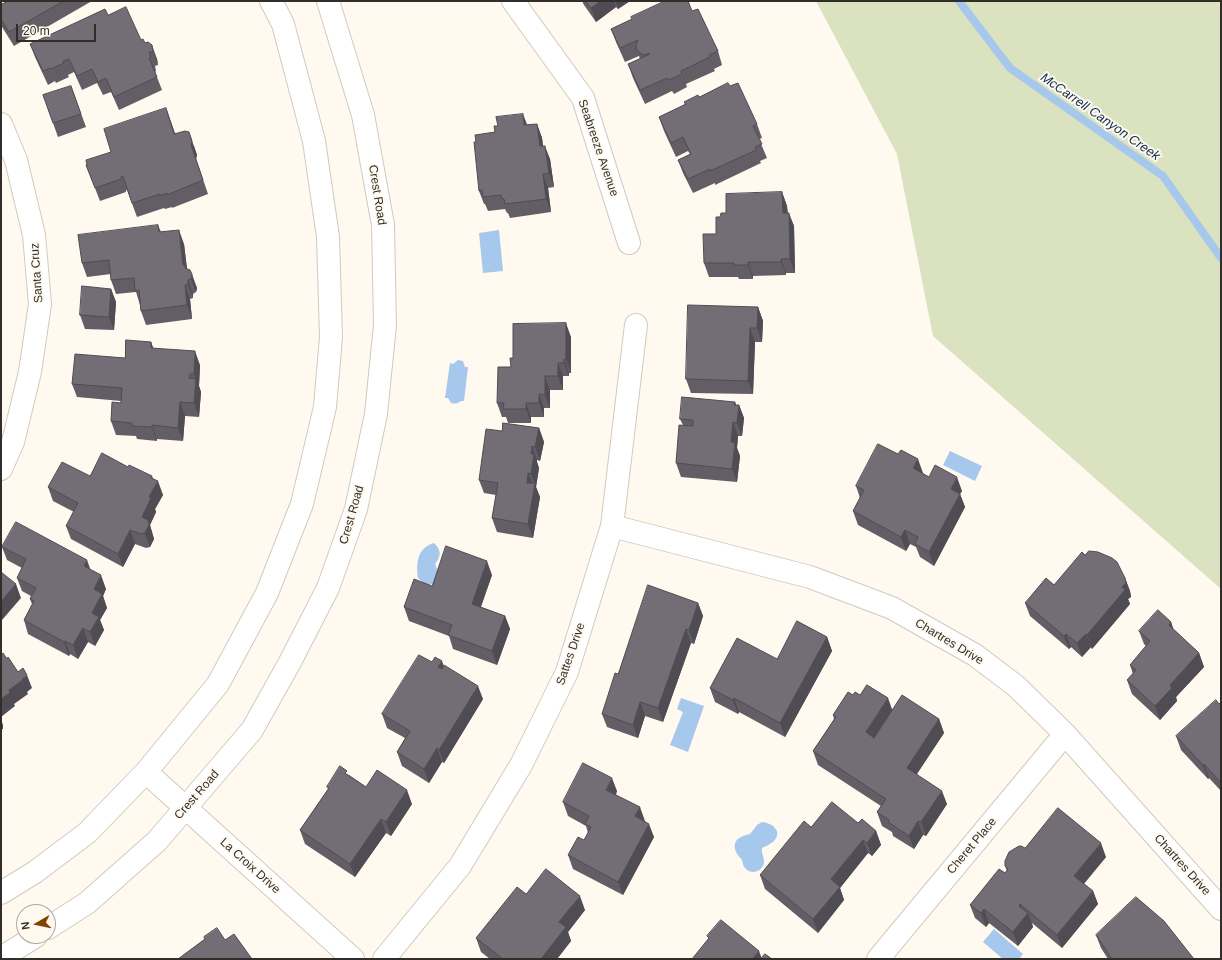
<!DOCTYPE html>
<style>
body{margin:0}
#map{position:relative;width:1222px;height:960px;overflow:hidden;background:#fff9f0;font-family:Arial,sans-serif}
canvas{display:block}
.frame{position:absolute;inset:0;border:2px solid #312e2a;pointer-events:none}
.north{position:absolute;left:16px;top:904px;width:40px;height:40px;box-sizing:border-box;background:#fff9f0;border:1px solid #ada8a1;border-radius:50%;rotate:261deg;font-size:11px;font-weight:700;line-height:16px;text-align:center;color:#312e2a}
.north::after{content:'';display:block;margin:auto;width:14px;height:18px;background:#814302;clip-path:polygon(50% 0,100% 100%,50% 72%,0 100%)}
.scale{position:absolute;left:16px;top:24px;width:80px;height:18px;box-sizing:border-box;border:2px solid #312e2a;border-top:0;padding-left:5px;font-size:12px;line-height:14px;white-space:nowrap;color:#312e2a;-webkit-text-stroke:3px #fff9f0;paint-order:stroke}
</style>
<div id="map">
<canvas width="1222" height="960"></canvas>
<div class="frame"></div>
<div class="north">N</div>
<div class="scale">20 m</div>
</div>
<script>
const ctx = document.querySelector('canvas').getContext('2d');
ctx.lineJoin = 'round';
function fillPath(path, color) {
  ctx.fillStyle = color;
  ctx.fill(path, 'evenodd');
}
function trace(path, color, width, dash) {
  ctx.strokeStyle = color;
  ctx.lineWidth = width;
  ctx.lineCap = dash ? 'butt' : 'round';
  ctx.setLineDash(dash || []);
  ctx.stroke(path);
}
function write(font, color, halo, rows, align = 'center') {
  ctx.font = font + ' Arial,sans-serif';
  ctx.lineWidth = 4;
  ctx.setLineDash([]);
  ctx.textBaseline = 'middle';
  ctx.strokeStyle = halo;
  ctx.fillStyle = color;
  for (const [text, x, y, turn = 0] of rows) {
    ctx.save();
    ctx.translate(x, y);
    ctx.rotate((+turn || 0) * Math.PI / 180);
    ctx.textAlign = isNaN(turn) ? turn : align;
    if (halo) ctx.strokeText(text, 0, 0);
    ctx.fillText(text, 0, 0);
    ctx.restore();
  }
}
const green = new Path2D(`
 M816,1H1221V589L933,336L897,154Z`);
const water = new Path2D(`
 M499,230L503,271L483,273L479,233Z
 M458,360L463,361L465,367H468L464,401H461C457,404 455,404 451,403L448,398H445L450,363L453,364Z
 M950,451L982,466L975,481L943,465Z
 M434,543C442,551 441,556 435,564L438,571L434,584L425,585L418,578C416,563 417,548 434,543Z
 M681,698L704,706L688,752L670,745L683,712L677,709Z
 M762,822C772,823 783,831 774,841C771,844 766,846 762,848C761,854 766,860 763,866C759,873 750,874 745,868C743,866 743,863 742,860C740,857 737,855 736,852C731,840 741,836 750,834L757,825Z
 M994,929L1023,954L1019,959H1003L983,942Z`);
const stream = new Path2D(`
 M959,1L1010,68L1163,176L1221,258`);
const minor = new Path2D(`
 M513,1L583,98L629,243
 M1,124L16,160L34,235L40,304L30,372L13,442L1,469
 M612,526L810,577L892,608L975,655L1016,686L1065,734L1221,909
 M146,772L353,959
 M384,959L460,866L521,765L567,672L612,526L636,325
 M878,959L1065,734`);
const secondary = new Path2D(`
 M1,893L35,872L87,833L146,772L218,684L267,593L302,504L325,407L331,337L328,237L314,141L283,24L271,1
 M48,928L87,903L157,841L252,730L290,662L328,588L356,509L376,414L385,325L383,225L363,115L328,1
 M1,958L36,936`);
const wall = new Path2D(`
 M8,1H92L14,46L2,27L1,24V5Z
 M582,1H630L618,9L616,7L596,22L584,5Z
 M692,11L718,51L722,65L714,69L715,71L686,84L687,87L674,94L672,91L645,104L633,78L628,64L640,59L639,56L625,62L616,42L611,29Z
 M108,15L145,43L148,42L157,59L158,65L155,66L156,71L155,72L162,90L119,110L111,92L103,95L97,83L82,90L74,72L68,75L69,77L56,83L55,81L48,85L35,57L30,44Z
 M71,86L86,127L58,137L43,95Z
 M730,86L757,124L762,138L759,139L767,158L760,161L761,163L715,185V183L693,193L683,173L678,160L690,154L688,151L676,157L664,131L659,117L685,105L684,102Z
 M166,108L175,133L194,146L197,155L196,159L208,194L172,208V207L165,209L164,208L137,217L127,190H126V192L100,201L86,165L111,152Z
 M537,124L542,138L543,146L550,159L554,187L548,188L551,212L510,218L508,213H507L505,209L488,211L485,204H484L479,191L476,142L495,132L527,125Z
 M782,192L787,206L788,213L794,226L795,273H786V275L753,276V279H739L738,277H709L704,263L716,234L720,217L726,213Z
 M158,225L161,232L184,244L187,269L197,288L196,292L193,294V298L190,299L192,319L146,325L141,311L140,305L136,292L116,294L111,280V274L87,277L82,263Z
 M111,289L116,302L114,330L85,329L80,315Z
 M758,307L763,321L762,342H755L753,394L691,393L686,379Z
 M571,337V373H569V376H563V390H550V408H544V417H531V423H508L506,417H502L497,403L511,367L513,358Z
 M151,342L153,348L200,365L199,386L201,392L199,417L185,416L183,441L157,439V441L137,439L136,436L116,435L111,421L121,401L77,397L72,384L125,358Z
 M735,402L736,405H739L744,418L742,436H738L737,448L740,456L737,482L681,477L676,463L683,425L680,419Z
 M539,428L544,442L540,461L537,460V462L539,468L536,487L540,497L533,538L497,532L492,518L496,495L484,493L479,480L502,431Z
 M128,467L153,478L163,495L155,509L156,512L150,525L154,539L150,547L146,548L135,544L123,567L71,539L66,526L74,512L53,501L48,487Z
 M923,473V474L929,477L962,491L960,494L965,507L934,566L920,557L916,547L910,544L906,551L858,525L853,511L860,498L856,486Z
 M2,547L90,569L106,589L103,596L107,608L100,620L104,630L95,646L88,642L78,659L70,654L69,656L28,634L24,620L32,604L30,599L31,596L22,591L17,578L22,568L7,560Z
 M1085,555L1125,578L1130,591L1131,597L1128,599L1130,604L1092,649L1091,647L1082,657L1071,647L1069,649L1030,616L1025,603L1054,585Z
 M492,575L481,607L505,616L510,629L497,665L453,649L449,636L409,621L404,607L432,586Z
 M698,603L703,616L694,644L691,643L663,722L645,716L638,738L607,727L602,714L618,674Z
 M1171,622L1173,629L1199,653L1204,667L1176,697L1177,701L1160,720L1132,694L1127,680L1133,674L1130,665L1146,646L1144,644L1139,631Z
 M827,637L832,651L785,737L739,712L738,714L715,702L710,688Z
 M432,662L443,666L483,699L444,763L442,762L429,783L402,766L397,752L405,738L387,728L382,714Z
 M853,695H860L892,711L939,719L944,733L917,774L947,804L926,836L923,835L914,849L893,836L892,832L882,826L877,812L881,806L818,765L813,751L834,719L833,715Z
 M1221,702V791L1209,778L1208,779L1181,750L1176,736Z
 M349,775L366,787L412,804L391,836L386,833L355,877L305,844L300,830L328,789L327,787Z
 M617,791L616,795L645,821L654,837L623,895L573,869L568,855L584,840L588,833L586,826L568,816L563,802Z
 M858,823L876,831L881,845L872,856L868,853L840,888L844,900L818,933L765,889L760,875L811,827Z
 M1025,848L1106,857L1084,884L1093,891L1098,904L1062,948L1032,923L1033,927L1018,946L989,923L986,927L975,918L970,905L1005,873L1007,871L1005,866Z
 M526,894L585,910L568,932L571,941L557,959H490L481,952L476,938Z
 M1096,935L1194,959H1108L1101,948Z`);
const shadedWall = new Path2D(`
 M601,1H614L616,7L596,22L591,8Z
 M615,1H630L618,9Z
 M152,45L157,59L158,65L153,52Z
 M166,108L171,122L179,147L174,134Z
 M523,114L528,127L524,125Z
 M537,124L542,138L545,160L540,146Z
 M189,132L197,155L196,159L208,194L191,145Z
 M545,146L550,159L554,187L549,173Z
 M543,174L548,188L551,212L546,199Z
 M782,192L787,206L788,227L783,213Z
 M789,213L794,226L795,273L790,259Z
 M179,230L184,244L187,269L183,265Z
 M781,259L786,273V275L781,262Z
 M748,262L753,276V279L748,265Z
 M192,274L197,288L196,292L191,279Z
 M188,280L193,294V298L188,285Z
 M185,285L190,299L192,319L187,305Z
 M111,289L116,302L114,330L109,317Z
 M758,307L763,321L762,342L757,328Z
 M566,323L571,337V373L566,359Z
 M750,328L755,342L753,394L748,381Z
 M151,342L156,355L151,348Z
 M195,351L200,365L199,386L201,392L199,417L194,403L196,381L194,374Z
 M564,359L569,373V376L564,363Z
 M558,363L563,376V390L558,376Z
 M545,376L550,390V408L545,395Z
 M539,394L544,408V417L539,403Z
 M180,402L185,416L183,441L178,428Z
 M735,402L738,411L739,405L744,418L742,436L737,423L734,405Z
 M526,403L531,417V423L526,409Z
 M733,422L738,436L737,448L740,456L737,482L732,469L731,442Z
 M152,425L157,439V441L152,427Z
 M539,428L544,442L540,461L535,447Z
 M532,446L537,460V462L539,468L536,487L540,497L533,538L528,524L535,484L531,474V454Z
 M918,459L923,473L918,482L913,468Z
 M528,473L533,487L527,483Z
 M152,476L155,486L158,481L163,495L155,509L156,512L150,525L154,539L150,547L145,533L142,517L149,497L151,478Z
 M957,477L962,491L960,494L965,507L934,566L929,552L951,489Z
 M130,530L135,544L123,567L118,554Z
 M905,530L910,544L906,551L901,537Z
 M87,560L92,574L84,566Z
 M487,561L492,575L477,617L472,604Z
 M101,575L106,589L103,596L107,608L100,620L104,630L95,646L90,632L94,589Z
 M1125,578L1130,591L1131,597L1128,599L1130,604L1092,649L1087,635L1122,587Z
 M16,584L21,598L2,620L1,617V601Z
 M698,603L703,616L694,644L689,630Z
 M505,616L510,629L497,665L492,651Z
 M1171,622L1176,636L1169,625Z
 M83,628L88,642L78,659L73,645Z
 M686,629L691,643L663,722L658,708Z
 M1066,634L1071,647L1069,649L1064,636Z
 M1086,634L1091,647L1082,657L1077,643Z
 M827,637L832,651L785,737L780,723Z
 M65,641L70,654L69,656L64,642Z
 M1199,653L1204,667L1176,697L1177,701L1160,720L1155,706L1170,685Z
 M442,661L447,675L438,667Z
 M27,675L32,688L27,692L28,694L14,704L15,706L1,717V699L9,690L22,679Z
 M478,686L483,699L444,763L439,750Z
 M734,698L739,712L738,714L733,700Z
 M888,698L893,712L871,746L866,732Z
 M640,702L645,716L638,738L633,725Z
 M1,719L3,725V729L1,730Z
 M939,719L944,733L912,781L907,768Z
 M437,748L442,762L429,783L424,769Z
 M1204,764L1209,778L1208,779L1203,765Z
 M612,778L617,791L611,803L606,790Z
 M407,790L412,804L391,836L386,822Z
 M942,791L947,804L926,836L921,822Z
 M640,807L645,821L635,816Z
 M381,819L386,833L355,877L350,864Z
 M918,821L923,835L914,849L909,836Z
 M649,824L654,837L623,895L618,882Z
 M876,831L881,845L872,856L867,843Z
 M863,840L868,853L840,888L844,900L818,933L813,919L831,879Z
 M1101,843L1106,857L1079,889L1074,876Z
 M1093,891L1098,904L1062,948L1057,935Z
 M580,896L585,910L568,932L571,941L557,959H541L559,922Z
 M1020,904L1025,917L1028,913L1033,927L1018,946L1013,932L1019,906Z
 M984,909L989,923L986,927L981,913Z
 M759,951L762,959H752Z`);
const building = new Path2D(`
 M8,1H64L9,32L1,19V5Z
 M586,1H601L591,8Z
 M665,1H688L692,11L698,9L718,51L709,55L710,57L681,71L682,74L669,80L667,78L640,90L628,64L650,54L649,53L645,55L641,54L636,49V45L638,40L620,48L611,29L632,19L631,17Z
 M126,7L141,40L143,39L145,43L148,42L152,45L153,52H149L151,57L149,58L157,77L114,97L106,78L98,82L92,69L77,76L69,59L63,61L64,63L51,69L50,68L43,71L30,44L105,9L108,15Z
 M728,83L730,86L738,83L757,124L753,126L762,144L755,147L756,150L710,171V169L688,179L678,160L691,154L683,137L671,143L659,117L686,104L684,102L698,95L699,97Z
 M71,86L81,114L53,123L43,95Z
 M166,108L174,134L185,131L189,132L192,141L191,145L203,180L167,195V193L160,196V194L132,203L123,176L121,177V179L95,188L86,165H87L86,160L111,152L104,129Z
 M523,114L524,125L537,124L540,146H545L549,173L543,174L546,199L505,204L504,199H502L501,195L483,197L482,190L479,191L474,142H476L475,135L495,132L494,126H498L496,117Z
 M782,192L783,213H789L790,259H781V262H748V265H734V263H704L703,234H716V217H720L721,213H726V194Z
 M158,225L159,232L179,230L183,265H185V268L190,270L192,274L191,279L188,280V285H185L187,305L141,311L139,290L135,291L134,278L111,280L109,260L82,263L78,235Z
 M82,286L111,289L109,317L80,315Z
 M688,305L758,307L757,328H750L748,381L686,379Z
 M566,323V359H564V363H558V376H545V395L539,394V403H526V409H503L504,403H497L498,367H511L510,358H513V324Z
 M126,340L151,342V348L195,351L194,374H190L189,378L196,379L194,403L180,402L178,428L152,425V427L132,426V423L111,421L112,402L121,403L122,388L72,384L75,354L125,358Z
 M682,397L735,402L734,405H739L737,423L733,422L731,442L735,443L732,469L676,463L679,425L693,426V420L680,419Z
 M503,423L539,428L535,447L532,446L531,454H534L531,474L528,473L527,483H535L528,524L492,518L498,483L479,480L486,429L502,431Z
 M878,444L898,454L901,450L918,459L913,468L929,477L935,465L957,477L951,489L960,494L929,552L915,544L918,537L905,530L901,537L853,511L864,490L856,486Z
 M102,453L128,467L129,465L152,476L151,478L158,481L149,497L151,498L142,517L148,520L149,525L145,533L141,534L130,530L118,554L66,526L78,503L48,487L62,462L90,476Z
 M16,522L87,560L84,566L101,575L94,589L102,594L92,613L99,617L90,632L83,628L73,645L65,641L64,642L24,620L34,601L30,599L36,588L17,578L26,559L2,547Z
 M446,546L487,561L472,604L505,616L492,651L448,635L452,625L404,607L414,579L432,586Z
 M1089,551L1098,552L1112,558L1117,562L1125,578L1126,583L1122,587L1125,590L1087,635L1086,634L1077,643L1066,634L1064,636L1025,603L1046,578L1054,585L1082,552L1085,555Z
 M1,572L16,584L1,601Z
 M648,585L698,603L689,630L686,629L658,708L640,702L633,725L602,714L615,673L618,674Z
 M1158,610L1171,622L1169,625L1199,653L1170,685L1172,688L1155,706L1127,680L1136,670L1130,665L1150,641L1139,631Z
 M797,621L827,637L780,723L734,698L733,700L710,688L737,638L777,659Z
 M1,653L2,654L3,653L7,659L8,657L18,672L23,668L27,675L22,679L23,680L9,690L10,693L1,699Z
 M419,655L432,662L435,657L442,661L438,667L442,669L444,665L478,686L439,750L437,748L424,769L397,752L410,731L382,714Z
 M867,685L888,698L866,732L874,738L902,695L939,719L907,768L942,791L921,822L918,821L909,836L888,822L889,820L877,812L886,799L813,751L836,717L833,715L848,692L853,695L855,692L860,695Z
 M1216,700L1219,704L1221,702V783L1204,764L1203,765L1176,736Z
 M583,763L612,778L606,790L640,807L635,816L649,824L618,882L568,855L578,837L584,840L591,827L585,824L589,816L563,802Z
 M340,766L347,771L345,773L366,787L377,770L407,790L386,822L381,819L350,864L300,830L329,788L327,787Z
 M832,802L858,823L862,819L876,831L867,843L863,840L831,879L840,887L813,919L760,875L804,821L811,827Z
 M1058,808L1101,843L1074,876L1093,891L1057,935L1020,904L1019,906L1028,913L1013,932L984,909L981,913L970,905L999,869L1005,873L1008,869L1005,866V861L1009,852L1019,846H1021L1025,848Z
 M546,869L580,896L559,922L566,927L541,959H503L476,938L517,887L526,894Z
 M1136,897L1164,921L1194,959H1112L1096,935Z
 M721,920L759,951L752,959H692L709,938L707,936Z
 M217,928L225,940L234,934L252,959H178L205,939L204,937Z
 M765,954L772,959H761Z`);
const streetNames = [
 ["Seabreeze Avenue",598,148,71],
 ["Crest Road",377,195,81],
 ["Santa Cruz",37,273,-94],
 ["Crest Road",352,515,-74],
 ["Chartres Drive",949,642,31],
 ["Sattes Drive",571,654,-71],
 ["Crest Road",197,795,-49],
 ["Cheret Place",972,846,-50],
 ["Chartres Drive",1182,865,48],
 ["La Croix Drive",250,866,42]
];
const waterNames = [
 ["McCarrell Canyon Creek",1100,117,35]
];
fillPath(green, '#dae2c0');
fillPath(water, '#a5c8ec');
trace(stream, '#a5c8ec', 8);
trace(minor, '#d1cabf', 24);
trace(secondary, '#d1cabf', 24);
trace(minor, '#fff', 22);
trace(secondary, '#fff', 22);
fillPath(wall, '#635e65');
fillPath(shadedWall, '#504c53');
fillPath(building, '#736d76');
trace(building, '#504c53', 1);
write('12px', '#312e2a', '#fff9f0', streetNames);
write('italic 13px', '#062c4e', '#fff9f0', waterNames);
</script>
